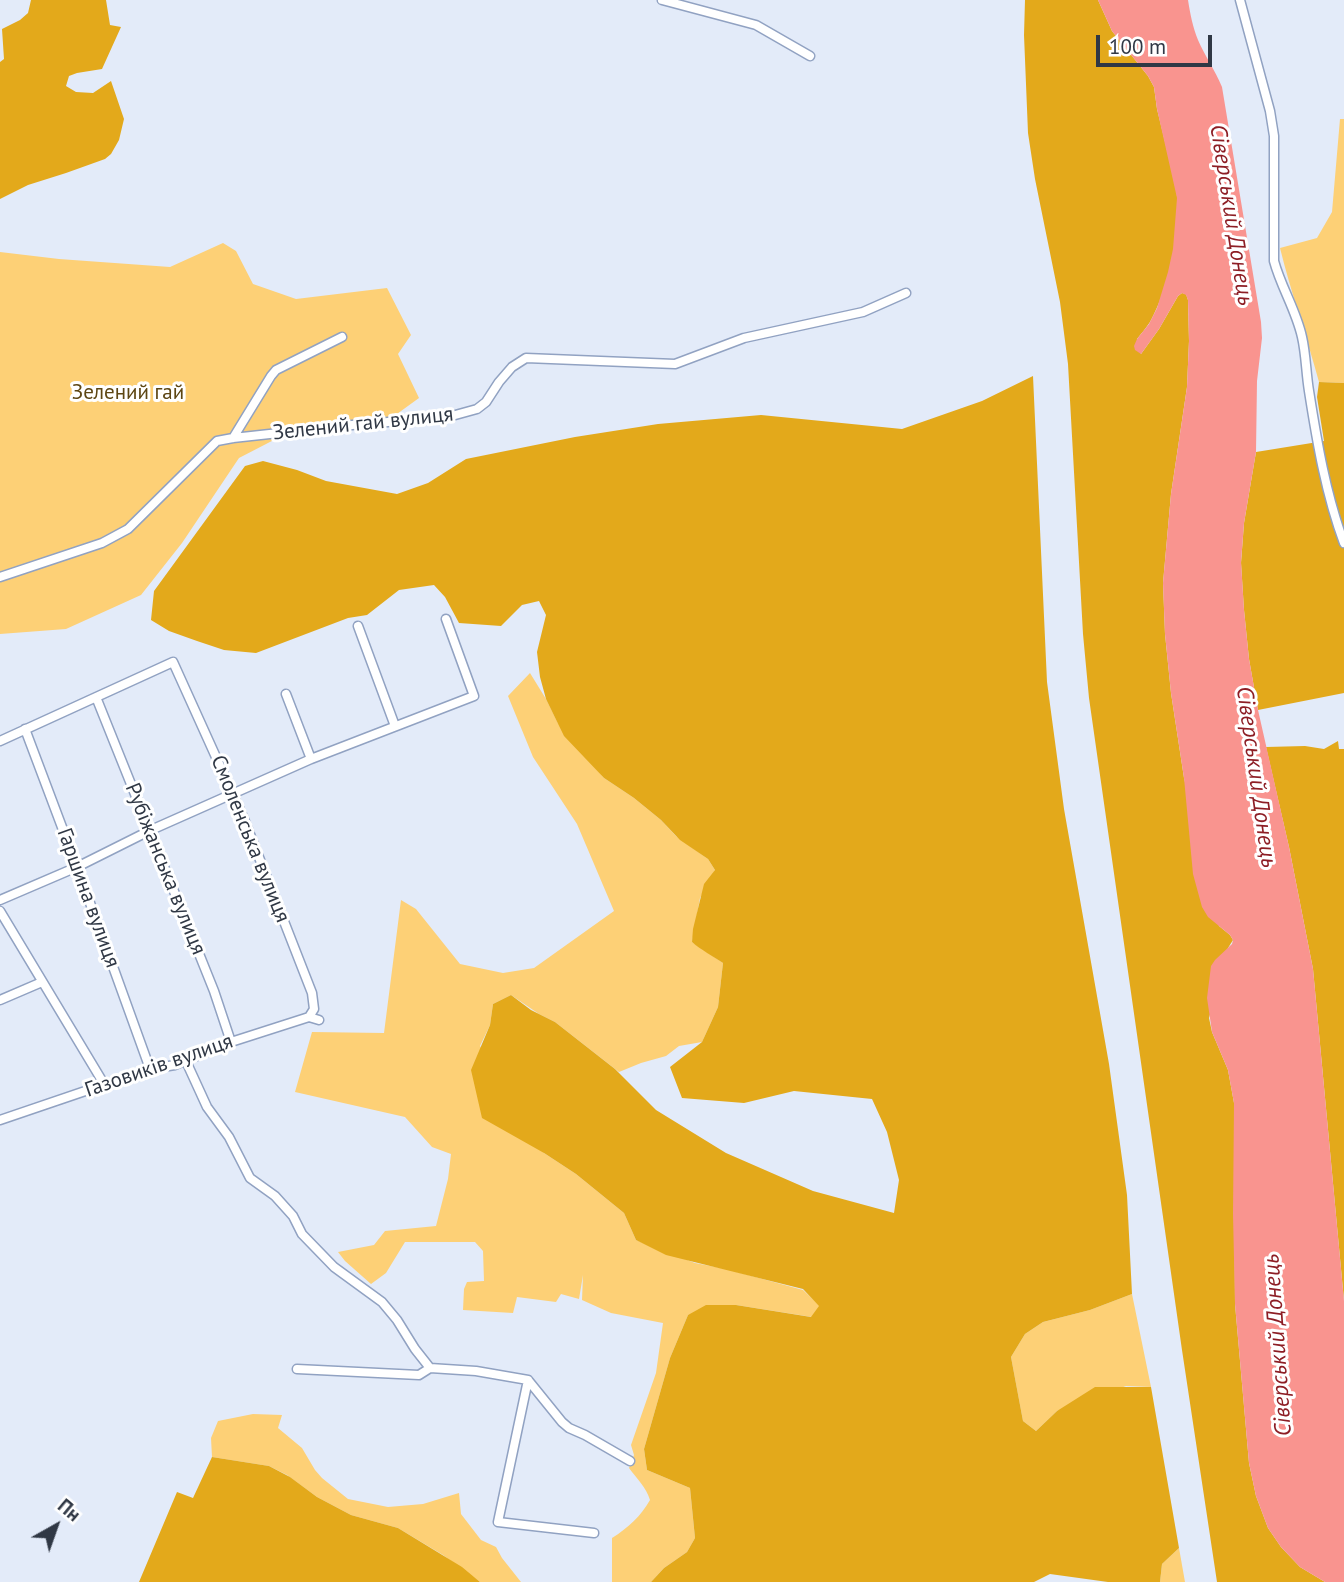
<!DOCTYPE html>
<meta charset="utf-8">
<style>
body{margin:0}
#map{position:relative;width:1344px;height:1582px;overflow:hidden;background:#e3ebf9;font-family:"PT Sans",sans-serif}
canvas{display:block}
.north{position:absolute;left:21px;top:1491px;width:70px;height:70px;-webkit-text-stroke:5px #fff;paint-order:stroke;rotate:40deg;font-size:19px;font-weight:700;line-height:28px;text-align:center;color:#303845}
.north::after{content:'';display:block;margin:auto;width:24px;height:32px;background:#303845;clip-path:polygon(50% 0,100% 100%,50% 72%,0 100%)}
.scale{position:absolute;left:1096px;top:35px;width:116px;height:32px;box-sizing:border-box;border:4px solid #303845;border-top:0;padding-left:9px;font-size:21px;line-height:24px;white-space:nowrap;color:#303845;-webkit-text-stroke:5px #fff;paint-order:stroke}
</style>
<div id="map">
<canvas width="1344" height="1582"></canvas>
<div class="north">Пн</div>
<div class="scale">100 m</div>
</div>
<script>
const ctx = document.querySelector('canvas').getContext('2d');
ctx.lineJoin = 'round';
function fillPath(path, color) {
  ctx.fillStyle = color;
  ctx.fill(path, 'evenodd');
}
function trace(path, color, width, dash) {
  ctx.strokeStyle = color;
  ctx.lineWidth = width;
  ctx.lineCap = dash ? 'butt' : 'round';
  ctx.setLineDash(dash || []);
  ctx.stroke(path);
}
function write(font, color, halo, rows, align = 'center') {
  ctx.font = font + ' "PT Sans",sans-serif';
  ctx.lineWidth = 6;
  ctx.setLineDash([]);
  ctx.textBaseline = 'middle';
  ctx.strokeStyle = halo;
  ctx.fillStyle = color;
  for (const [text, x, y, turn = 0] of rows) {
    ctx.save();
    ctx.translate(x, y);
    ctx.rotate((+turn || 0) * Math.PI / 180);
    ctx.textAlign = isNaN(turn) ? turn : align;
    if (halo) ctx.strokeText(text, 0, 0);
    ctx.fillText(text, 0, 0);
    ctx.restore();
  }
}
const green = new Path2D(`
 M1340,119H1344V383L1319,382C1307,337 1291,293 1280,248L1317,238L1332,212Z
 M223,243L236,251L253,284L296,299L387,288L411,335L398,354L419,398L390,419L295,429L239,458L182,543L141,595L66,629L0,634V252L59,259L170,267Z
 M530,673L546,699L558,723L604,778L634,798L661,820L676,836L708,859L715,870L700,898L692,942L723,963L718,1007L702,1042L679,1046L666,1056L641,1063L619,1072L555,1022L539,1014L511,995L493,1004L490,1025L480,1046L544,1153L576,1174L624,1213L636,1240L695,1263L726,1269L803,1290L820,1306L812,1317L736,1305L688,1315L670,1358L644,1449L647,1470L690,1488L695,1538L687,1552L664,1568L651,1582H612V1538C628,1528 641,1516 650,1500C646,1487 637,1479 629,1468L634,1455L631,1445L656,1373L663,1323L611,1313L582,1300L583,1275L579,1299L561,1294L556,1302L517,1297L513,1313L463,1310L464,1289L467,1282L484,1281L483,1251L475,1242H405L386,1273L371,1284L345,1261L338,1252L374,1245L385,1231L436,1226L448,1179L451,1154L432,1147L405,1117L295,1092L312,1032L384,1033L401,900L416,909L460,964L503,973L534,968L614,911L577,824L533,757L508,696Z
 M1132,1294L1151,1387L1126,1386L1057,1411L1036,1431L1023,1421L1011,1357L1025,1334L1043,1322L1090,1310Z
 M253,1414L282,1415L278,1428L302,1448L315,1470L322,1478L348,1499L388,1507L423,1504L459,1493L461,1514L481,1540L496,1547L502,1558L521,1582H480L443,1555L398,1528L351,1515L317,1497L287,1475L269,1466L212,1457L211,1438L218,1421Z
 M1179,1548L1185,1582H1160L1162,1564Z`);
const forest = new Path2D(`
 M31,0H106L110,25L121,27L102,69L77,73L69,76L66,86L76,92L93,93L111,81L124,119L119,140L111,154L105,159L66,173L28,185L0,199V62L4,59L2,29L20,20L28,13Z
 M1025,0H1098L1112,31L1148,76L1154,87L1157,109L1176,187C1182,228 1170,286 1150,322C1146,328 1141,334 1137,339L1141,354L1159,329L1178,296L1182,293L1186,294L1188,300L1189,341L1187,387L1171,494L1163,583L1165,634L1171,693L1184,778L1219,926L1230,935L1233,940L1228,948L1209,1018L1212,1032L1228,1070L1234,1103L1235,1304L1249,1463L1256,1496L1268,1528L1281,1547L1300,1567L1325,1582H1217L1182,1350L1089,698L1083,634L1068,364L1060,302L1035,179L1028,133L1024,35Z
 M1033,376L1047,682L1064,809L1109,1064L1127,1195L1132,1294L1090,1310L1043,1322L1025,1334L1011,1357L1023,1421L1036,1431L1057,1411L1095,1387H1151L1179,1548L1162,1564L1160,1582H1108L1050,1574L1034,1582H651L664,1568L687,1552L695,1538L690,1488L647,1470L644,1449L670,1358L688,1315L706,1305H736L811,1317L819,1306L803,1289L666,1255L636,1240L624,1213L576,1174L544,1153L482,1118L471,1070L490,1025L493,1004L511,995L531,1010L555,1022L615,1069L656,1110L726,1153L813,1191L894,1213L899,1180L887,1132L872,1099L794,1091L744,1103L682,1098L670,1067L702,1042L718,1007L723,963C713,956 701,950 692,942L693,929L704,884L715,870L708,859L680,840L661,820L634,798L604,778L564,736L546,699L540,677L537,652L546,615L539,601L522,605L501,626L459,623L445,597L434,585L399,590L367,615L348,618L256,653L224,650L197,641L169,631L151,620L154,591L245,466L263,461L297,470L326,481L397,494L428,483L466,459L575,437L658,424L761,415L902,429L982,401Z
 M1319,382L1344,383V693L1258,710L1249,659L1244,610L1241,563L1244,523L1256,452L1324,441L1317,397Z
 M1338,741L1339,749H1344V1301L1313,969L1289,847L1266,747L1305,746L1324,749Z
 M212,1457L269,1466L290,1477L317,1497L351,1515L398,1528L462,1567L480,1582H139L177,1492L193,1498Z`);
const water = new Path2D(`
 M1098,0H1188C1190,13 1193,28 1198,40C1205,56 1215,70 1222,87L1261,322L1262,338L1257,381L1256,452L1244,523L1241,562L1244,610L1249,659L1258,710L1289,847L1313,969L1344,1301V1582H1325L1300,1567L1281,1547L1268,1528L1256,1496L1249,1463L1235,1304L1233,1214L1234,1103L1228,1070L1212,1032L1207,998L1211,966L1215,960L1232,944L1233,940L1230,935L1208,917L1202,907L1193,874L1184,778L1171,693L1165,634L1163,583L1171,494L1187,387L1189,341L1188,300L1186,295L1182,293L1178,296L1159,329L1141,354L1135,350L1134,346L1137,339L1149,324L1157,308L1168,272L1173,249L1177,198L1157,109L1154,87L1148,76L1112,31Z`);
const minor = new Path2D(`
 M662,0L756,25L810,56
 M1240,0L1270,111L1274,136V261C1281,287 1296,310 1302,337C1306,354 1306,373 1309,391C1317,442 1326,495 1344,543
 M233,438L271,376L276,370L342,337
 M0,577L102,543L128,529L217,441L233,438L352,425L448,417L477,409L486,402L499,382L512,367L526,358L675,364L744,338L863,312L906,293
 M358,626L395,726
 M286,694L311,759
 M96,697L214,991L231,1042
 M25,729L77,867L150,1069
 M0,741L173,662L244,819L312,993L314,1009L309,1017
 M0,900L77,867L151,830L311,759L474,696L446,619
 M0,911L104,1084
 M0,1000L42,982
 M185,1059L207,1107L229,1137L250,1178L275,1196L293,1216L302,1234L334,1267L382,1302L397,1320L415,1349L430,1368
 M0,1120L150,1069L175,1065L231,1042L309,1017L319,1020
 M297,1369L419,1375L430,1368L476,1371L528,1380L562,1422L569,1428L585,1435L630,1461
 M528,1380L498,1522L594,1533`);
const parkNames = [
 ["Зелений гай",128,393]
];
const streetNames = [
 ["Зелений гай вулиця",363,424,-6],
 ["Смоленська вулиця",250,839,68],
 ["Рубіжанська вулиця",165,869,68],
 ["Гаршина вулиця",88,898,70],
 ["Газовиків вулиця",159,1066,-19]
];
const waterNames = [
 ["Сіверський Донець",1231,215,81],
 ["Сіверський Донець",1256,777,82],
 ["Сіверський Донець",1278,1345,-94]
];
fillPath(green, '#fdd076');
fillPath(forest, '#e3a91b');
fillPath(water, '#f9948f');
trace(minor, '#91a2c2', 11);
trace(minor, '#fff', 8);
write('21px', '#5d4613', '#fff', parkNames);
write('21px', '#303845', '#fff', streetNames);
write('italic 23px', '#8d1e25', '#fff', waterNames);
</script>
